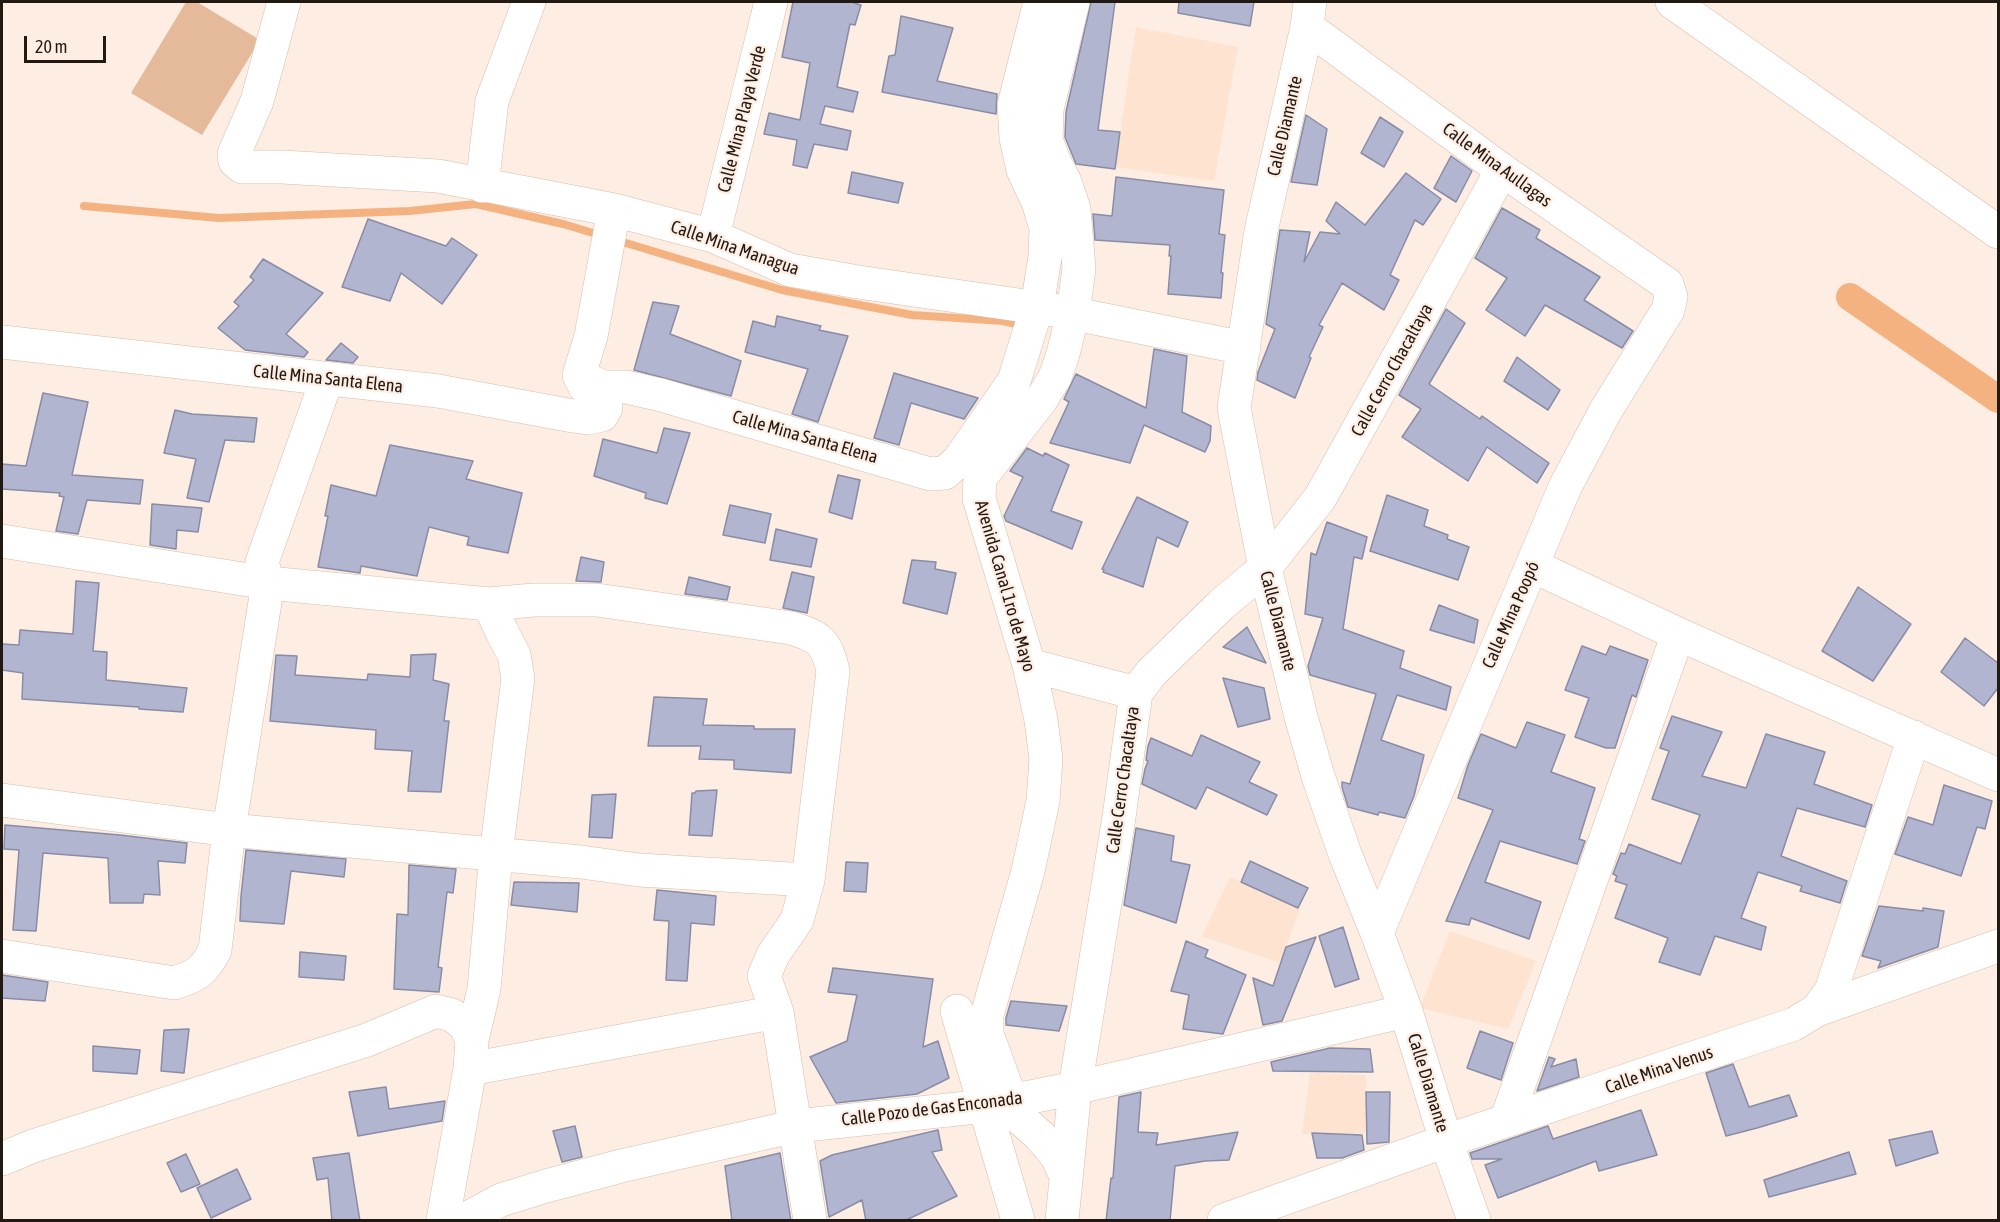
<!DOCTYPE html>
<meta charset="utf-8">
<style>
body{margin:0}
#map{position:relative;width:2000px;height:1222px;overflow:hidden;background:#fdede2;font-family:"Asap Condensed",sans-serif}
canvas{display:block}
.frame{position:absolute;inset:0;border:3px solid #231913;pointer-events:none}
.scale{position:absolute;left:24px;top:36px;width:82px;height:27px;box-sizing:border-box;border:3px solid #231913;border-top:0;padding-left:8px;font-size:18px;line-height:21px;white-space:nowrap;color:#231913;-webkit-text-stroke:4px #fdede2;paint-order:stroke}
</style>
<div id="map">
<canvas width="2000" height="1222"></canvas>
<div class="frame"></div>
<div class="scale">20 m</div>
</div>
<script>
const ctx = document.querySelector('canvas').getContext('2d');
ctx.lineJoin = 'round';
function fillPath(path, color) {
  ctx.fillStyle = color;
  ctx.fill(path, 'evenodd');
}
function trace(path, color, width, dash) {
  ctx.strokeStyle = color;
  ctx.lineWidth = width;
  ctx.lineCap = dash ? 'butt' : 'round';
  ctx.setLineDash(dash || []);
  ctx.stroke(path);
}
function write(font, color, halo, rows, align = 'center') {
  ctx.font = font + ' "Asap Condensed",sans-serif';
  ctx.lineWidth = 4.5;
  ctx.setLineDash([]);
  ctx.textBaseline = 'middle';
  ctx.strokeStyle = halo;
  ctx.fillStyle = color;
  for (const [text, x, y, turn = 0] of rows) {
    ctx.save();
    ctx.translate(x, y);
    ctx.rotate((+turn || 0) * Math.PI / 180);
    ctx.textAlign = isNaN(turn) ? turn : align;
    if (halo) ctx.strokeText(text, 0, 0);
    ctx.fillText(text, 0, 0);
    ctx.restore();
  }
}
const built = new Path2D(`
 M1136,27L1238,47L1214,181L1115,167Z
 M1230,877L1300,909L1280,963L1202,936Z
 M1450,931L1536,961L1508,1029L1420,1008Z
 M1310,1073L1366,1075L1367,1133L1302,1134Z`);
const green = new Path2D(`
 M186,2H197L260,40L202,135L131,93Z`);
const stream = new Path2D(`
 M84,206L219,218L410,211L476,204L563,224L603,236
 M616,240L782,290L912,315L1003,321L1024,326`);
const canal = new Path2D(`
 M1850,297L1998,399`);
const building = new Path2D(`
 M793,2H855L854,3L861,5L855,25L850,24L837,87L858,92L853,112L825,106L820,124L851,131L847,150L814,144L807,168L793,165L797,140L764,134L769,113L800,120L810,63L782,57Z
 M1091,2H1115L1098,130L1120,132L1115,169L1076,164L1065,137L1066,112Z
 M1179,2H1254L1250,26L1178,13Z
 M901,16L953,28L937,81L997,94L996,114L882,92L889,56L895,55Z
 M1306,115L1327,129L1317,185L1291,182Z
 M1380,117L1403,132L1384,167L1361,153Z
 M1451,156L1472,171L1456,202L1434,188Z
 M852,172L903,183L898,203L848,193Z
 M1406,173L1441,199L1423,225L1415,220L1390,275L1399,280L1384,310L1342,283L1319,325L1323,327L1309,357L1311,358L1295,398L1257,380L1258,372L1275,329L1266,324L1280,230L1310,232L1304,262L1320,232L1340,234L1326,221L1336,202L1365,225Z
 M1116,177L1224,190L1219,234L1225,235L1221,273H1223L1221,298L1168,294L1171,256H1169L1170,245L1095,240L1093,214L1112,216Z
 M1502,208L1540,230L1536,238L1600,277L1584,300L1633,331L1622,348L1545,305L1525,336L1486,310L1507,278L1475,258Z
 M368,219L446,246L452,238L477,255L442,304L401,273L390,301L342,287Z
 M263,259L323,293L286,334L308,352L304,357L245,350L218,328L239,306L234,302L254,280L250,277Z
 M653,302L679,306L670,334L741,361L731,396L634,370Z
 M1446,309L1465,323L1429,384L1480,419L1482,416L1549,463L1537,483L1487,447L1468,481L1402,437L1421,409L1399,395Z
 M777,316L821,326L819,330L848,336L818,422L792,414L808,369L745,352L753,321L775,327Z
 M341,343L358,357L353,363L326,360Z
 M1154,349L1187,356L1182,412L1211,426L1210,441L1205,452L1144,425L1130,463L1050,443L1069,402L1064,399L1076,374L1146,408Z
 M1517,357L1560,390L1548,410L1504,381Z
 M894,373L978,398L964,419L911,403L899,445L874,438Z
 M43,393L88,402L72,475L143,480L140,504L87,500L78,534L56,531L64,497L59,496L60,493L2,489V464L26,466Z
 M175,410L192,414L257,418L254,442L225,440L209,502L187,498L196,459L164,453Z
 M664,428L690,433L667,504L645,498L646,493L594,476L603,439L657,453Z
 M390,445L473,461L466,479L522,493L508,553L467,545L469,537L429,527L417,576L361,566L360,573L318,567L328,516H325L331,485L376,496Z
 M1027,448L1043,456L1045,453L1069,465L1051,511L1082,522L1072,549L1006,521L1004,516L1023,477L1010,471Z
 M838,475L860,480L852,519L829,512Z
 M1387,495L1428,510L1424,526L1448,535L1447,539L1469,547L1458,580L1370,551Z
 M1137,497L1188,522L1178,547L1157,537L1143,587L1103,572L1104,570L1102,569Z
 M152,504L202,508L198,532L177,530L176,549L150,545Z
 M730,505L771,514L765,543L723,535Z
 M1327,522L1367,537L1362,559L1354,557L1343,629L1404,651L1400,668L1451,687L1446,710L1397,695L1381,740L1424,755L1414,796L1405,818L1379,812L1378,815L1348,807L1342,787V782L1350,784L1376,694L1310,675L1308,666L1323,618L1305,614L1311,553L1316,555Z
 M776,529L817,539L811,567L770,560Z
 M581,557L604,562L601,582L576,581Z
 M912,560L936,562L935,569L956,573L947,614L903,603Z
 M792,572L814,577L807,613L783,608Z
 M689,577L730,587L727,600L685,594Z
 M76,581L99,583L93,651L107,652L106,680L187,688L183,712L139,709V707L22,699L23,673L2,670V644L19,645L20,630L73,634Z
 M1858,587L1911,624L1873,681L1822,651Z
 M1439,605L1478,620L1474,643L1430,630Z
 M1247,627L1266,663L1223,647Z
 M1965,638L1998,663V688L1984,706L1941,672Z
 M1582,646L1606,655L1610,646L1648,660L1636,697L1632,695L1615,748H1606L1575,737L1589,698L1565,690Z
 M436,654L433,680L449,684L444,721H449L441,792L408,791L412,751L375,749L376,730L270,721L276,655L297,656L295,675L367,680L368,674L410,677L411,655Z
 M1223,678L1264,688L1270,719L1238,727Z
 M654,697L707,699L703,725L754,726V729H795L791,773L734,769V760L699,759L701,746H648Z
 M1672,716L1722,732L1702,776L1746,788L1766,734L1825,752L1814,784L1872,805L1865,827L1797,808L1781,856L1847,881L1840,903L1800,891L1802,886L1758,872L1741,918L1766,927L1761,950L1715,936L1700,975L1659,962L1668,938L1615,918L1627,885L1615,881L1617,876L1613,874L1621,853L1625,854L1629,844L1681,864L1700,815L1652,799L1669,751L1660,748Z
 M1527,722L1565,735L1551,772L1595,788L1579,839L1585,841L1577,864L1500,841L1485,882L1541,902L1529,939L1471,918L1469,925L1446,921L1493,810L1458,798L1468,765L1481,734L1516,748Z
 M1201,735L1260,762L1249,782L1277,795L1267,815L1207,787L1196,809L1142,784L1145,769L1148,761L1146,760L1148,746L1151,738L1192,756Z
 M1944,785L1992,801L1985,829L1977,827L1961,876L1895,854L1908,817L1933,825Z
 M717,790L712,836L689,835L692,793H695L696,791Z
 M616,794L612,838L589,837L592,795Z
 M5,825L120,835L187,843L185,863L158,861L160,895L144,894L143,903H110L108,858L43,853L36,931L13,930L19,850L4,849Z
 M1136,828L1174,836L1171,861L1190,865L1176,923L1124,905Z
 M246,850L346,859L344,877L291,871L284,924L240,921L241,896Z
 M1250,861L1308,888L1298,908L1241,882Z
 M846,862L868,863L866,892L844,891Z
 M409,865L456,869L453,893L447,892L438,967L442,968L439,992L394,989L397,914L408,915Z
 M514,882L579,883L577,912L511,905Z
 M657,890L716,896L714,925L691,923L687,981L666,980L669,921L654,920Z
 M1879,906L1923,911V908L1944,911L1938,947L1878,968L1881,961L1862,956Z
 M1343,927L1359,979L1335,987L1319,936Z
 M1316,937L1282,1021L1263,1025L1253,978L1273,986L1286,947Z
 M1186,941L1208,950L1205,957L1246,975L1223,1034L1183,1029L1189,995L1171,991Z
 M300,952L346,956L344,980L299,977Z
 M833,968L933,979L923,1047L938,1041L949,1078L917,1094L836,1103L810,1057L847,1041L857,995L828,992Z
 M2,975L48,982L45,1001L2,998Z
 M1011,1001L1067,1006L1059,1031L1006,1025V1018Z
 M189,1029L184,1073L161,1071L164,1030Z
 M1480,1031L1513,1043L1501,1080L1467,1068Z
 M93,1046L140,1050L137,1074L93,1071Z
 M1330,1048L1370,1049L1373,1072L1273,1071L1271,1062Z
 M1549,1057L1555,1059L1551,1067L1576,1059L1579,1077L1537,1091Z
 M1733,1064L1749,1107L1789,1095L1797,1116L1757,1128L1726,1136L1706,1073Z
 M386,1087L389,1109L445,1101L442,1121L358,1136L349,1092Z
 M1141,1092L1138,1132L1158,1133L1156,1145L1238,1132L1229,1160L1205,1161L1175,1166L1170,1221H1106L1111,1178H1113L1119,1097Z
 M1366,1092H1390L1389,1142L1367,1144Z
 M1641,1110L1657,1155L1599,1171L1596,1161L1498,1198L1485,1165L1502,1159H1472L1470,1153L1548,1126L1553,1139Z
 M575,1126L582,1157L562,1162L553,1131Z
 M938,1130L942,1150L932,1152L957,1196L904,1221H866L862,1200L829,1217L820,1161L832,1155Z
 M1932,1131L1938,1153L1896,1166L1889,1140Z
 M1312,1133L1362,1135L1364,1150L1342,1158H1317Z
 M1849,1152L1856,1174L1769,1197L1764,1180Z
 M349,1153L360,1221H332L328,1178L317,1180L313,1158Z
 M780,1153L791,1221H732L725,1166Z
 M186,1154L200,1184L181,1192L167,1163Z
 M237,1169L251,1199L211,1218L197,1188Z`);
const minor = new Path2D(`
 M284,2L257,101L234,154L235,161L242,167H282L438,176L614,210L713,236L790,270L858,282L1060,311L1244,348
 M1310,2L1307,27L1261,231L1234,408L1265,568L1301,717L1318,776L1345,854L1377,933L1406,1011L1446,1141L1474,1220
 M1672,2L1998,232
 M1307,27L1502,170L1667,284L1671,297L1668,310L1606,410L1565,487L1377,933
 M482,186L492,101L529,2
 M713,236L771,2
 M2,342L438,391L573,416L588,418L602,415L606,408L585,387L579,375L591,336L614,210
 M579,375L602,387H626L661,395L930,474L945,473L959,460L1014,381L1037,307L1045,257L1046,228L1038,202L1023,170L1016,138L1014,105L1040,2
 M2,541L268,583L489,604L534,600H597L791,628C820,637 826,641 833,671L808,880L797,920L773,955L764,976L777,1012L810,1220
 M1533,566L1678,634L1998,775
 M1029,665L1136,693
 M2,800L229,830L581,862L639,870L808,880
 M2,956L174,983C197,976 204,971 215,950L229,830L268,583L262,562L327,379
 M1817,1010L1998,946
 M957,1011L1018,1220
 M472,1040L484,989L496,854L518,678L514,655L502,632L489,604
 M470,1069L777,1012
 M1506,1121L1678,634
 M2,1159L33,1146L367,1040L436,1011L452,1015L465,1025L472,1040L470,1069L443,1220
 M1066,1176L1056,1155L1040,1136L1021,1119L1011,1100L987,1034V1015L1028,871L1043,801L1046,759L1041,720L1029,665L979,498L980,478L1041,400L1055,377L1063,354L1073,313L1079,268L1074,209L1065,182L1055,163L1046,140L1047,109L1073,2
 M464,1220L501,1200L546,1186L621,1166L796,1126L986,1106L1075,1088L1406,1011
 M1062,1220L1075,1088L1119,817L1136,693L1151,673L1221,605L1265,568L1320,498L1502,170
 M1224,1220L1446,1141L1794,1024L1817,1010L1831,991L1914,737`);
const streetNames = [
 ["Calle Mina Playa Verde",742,119,-76],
 ["Calle Diamante",1285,126,-77],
 ["Calle Mina Aullagas",1497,165,36],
 ["Calle Mina Managua",735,248,19],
 ["Calle Cerro Chacaltaya",1392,370,-61],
 ["Calle Mina Santa Elena",328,379,6],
 ["Calle Mina Santa Elena",805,437,16],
 ["Avenida Canal 1ro de Mayo",1005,586,74],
 ["Calle Mina Poopó",1511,615,-66],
 ["Calle Diamante",1278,621,76],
 ["Calle Cerro Chacaltaya",1123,780,-82],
 ["Calle Mina Venus",1659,1070,-19],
 ["Calle Diamante",1428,1083,73],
 ["Calle Pozo de Gas Enconada",932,1109,-7]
];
fillPath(built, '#fde3d0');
fillPath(green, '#e5ba9b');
trace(stream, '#f4b281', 8);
trace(canal, '#f4b281', 28);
fillPath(building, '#b1b5d0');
trace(building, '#888ca6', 1.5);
trace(minor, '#d7bdab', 34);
trace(minor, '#fff', 33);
write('18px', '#231913', '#fdede2', streetNames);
</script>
